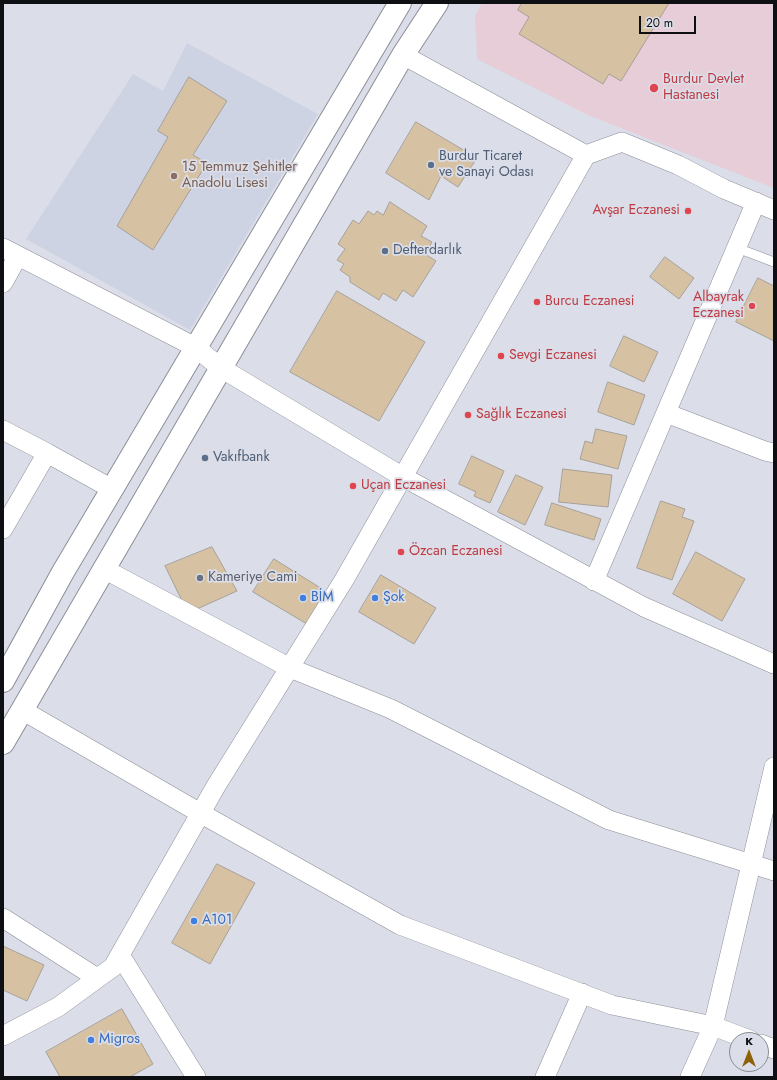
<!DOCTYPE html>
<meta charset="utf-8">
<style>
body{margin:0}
#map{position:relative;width:777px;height:1080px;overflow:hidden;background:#dbdee8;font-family:Jost,sans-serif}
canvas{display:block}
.frame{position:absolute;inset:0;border:4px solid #0e0f13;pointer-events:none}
.north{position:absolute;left:729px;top:1032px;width:40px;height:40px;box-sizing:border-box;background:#dbdee8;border:1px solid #898b93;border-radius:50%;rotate:0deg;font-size:11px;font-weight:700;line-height:16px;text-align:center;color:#0e0f13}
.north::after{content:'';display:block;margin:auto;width:14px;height:18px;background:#8e6109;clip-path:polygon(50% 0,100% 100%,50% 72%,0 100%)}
.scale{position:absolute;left:639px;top:16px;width:57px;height:18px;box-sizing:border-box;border:2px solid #0e0f13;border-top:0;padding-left:5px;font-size:12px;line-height:14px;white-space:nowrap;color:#0e0f13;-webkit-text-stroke:3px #dbdee8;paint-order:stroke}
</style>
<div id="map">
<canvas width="777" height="1080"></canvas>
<div class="frame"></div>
<div class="north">K</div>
<div class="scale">20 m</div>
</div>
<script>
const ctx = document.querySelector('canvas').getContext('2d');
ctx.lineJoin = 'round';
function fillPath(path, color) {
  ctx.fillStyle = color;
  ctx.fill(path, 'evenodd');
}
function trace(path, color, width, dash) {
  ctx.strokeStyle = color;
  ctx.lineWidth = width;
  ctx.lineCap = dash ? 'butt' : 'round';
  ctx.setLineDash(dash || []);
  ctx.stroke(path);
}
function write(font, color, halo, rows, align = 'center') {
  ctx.font = font + ' Jost,sans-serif';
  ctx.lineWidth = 3.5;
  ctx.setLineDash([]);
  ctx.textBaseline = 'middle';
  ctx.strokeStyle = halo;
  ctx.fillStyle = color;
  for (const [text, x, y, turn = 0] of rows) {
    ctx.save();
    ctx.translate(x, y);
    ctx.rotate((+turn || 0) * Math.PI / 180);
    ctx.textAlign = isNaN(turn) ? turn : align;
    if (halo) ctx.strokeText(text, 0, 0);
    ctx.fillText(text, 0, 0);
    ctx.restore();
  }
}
const built = new Path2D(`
 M187,43L318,114L190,330L26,239L133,74L163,91Z`);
const medical = new Path2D(`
 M482,3H774V188L590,116L477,59L475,16Z`);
const building = new Path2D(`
 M522,3H669L621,81L609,74L603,84L519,34L529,17L518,10Z
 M189,77L227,101L193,155L207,163L153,250L117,226L168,137L158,131Z
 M416,122L477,158L458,187L441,176L429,200L386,173Z
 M390,202L427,226L421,236L432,242L425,254L436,261L413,297L403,290L396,301L383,293L379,300L350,282V277L340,270L344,264L337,260L345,249L338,244L353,220L359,224L368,211L374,215L377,211L383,215Z
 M665,257L694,278L679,299L650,277Z
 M758,278L774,286V341L736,322Z
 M337,291L425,342L379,421L290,372Z
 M624,336L658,352L644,382L610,366Z
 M608,382L645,395L634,425L598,412Z
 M596,429L627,436L618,469L580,459L585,441L592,443Z
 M472,456L504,471L490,503L474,496L476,492L459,484Z
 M563,469L612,475L608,507L559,502Z
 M516,475L543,487L525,525L498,512Z
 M661,501L685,509L682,517L694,521L672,580L637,568Z
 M552,503L601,519L594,540L545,525Z
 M212,547L237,591L188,613L165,566Z
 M696,552L745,579L722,621L673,594Z
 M274,559L327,592L307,624L253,592Z
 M381,575L436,608L414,644L359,612Z
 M217,864L255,883L210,964L172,943Z
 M3,946L44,965L27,1001L3,990Z
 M122,1009L153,1064L130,1077H60L46,1052Z`);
const service = new Path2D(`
 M737,248L774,262`);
const minor = new Path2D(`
 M403,55L586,155L622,142L678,165L724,189L774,210
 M3,248L195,347L221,368L403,477L644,607L774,664
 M3,283L18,256
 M666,413L765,451L774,453
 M3,430L47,453
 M3,529L47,453L112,489
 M104,569L290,668L391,709L609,820L774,871
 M594,581L756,202
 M22,710L200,813L400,925L612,1005L713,1026L750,1040
 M3,918L97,978
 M120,955L196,1077
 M3,1036L58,1007L113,967L216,786L344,580L586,155
 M761,1044L774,1049
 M545,1077L582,993
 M690,1077L713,1026L774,767`);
const secondary = new Path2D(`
 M3,681L63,572L400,3
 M3,743L403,55L437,3`);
const markers = [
 [654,88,5,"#e0444e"],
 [431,165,4,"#5c6f8a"],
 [174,176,4,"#8d6e63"],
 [688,211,4,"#e0444e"],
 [385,251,4,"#5c6f8a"],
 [537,302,4,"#e0444e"],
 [752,306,4,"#e0444e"],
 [501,356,4,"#e0444e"],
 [468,415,4,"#e0444e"],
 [205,458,4,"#5c6f8a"],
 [353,486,4,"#e0444e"],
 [401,552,4,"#e0444e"],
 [200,578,4,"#6b7280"],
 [303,598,4,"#3f7fe0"],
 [375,598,4,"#3f7fe0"],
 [194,921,4,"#3f7fe0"],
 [91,1040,4,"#3f7fe0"]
];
const healthNames = [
 ["Burdur Devlet",663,80],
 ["Hastanesi",663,96],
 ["Avşar Eczanesi",680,211,"right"],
 ["Albayrak",744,298,"right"],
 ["Eczanesi",744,314,"right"],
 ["Burcu Eczanesi",545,302],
 ["Sevgi Eczanesi",509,356],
 ["Sağlık Eczanesi",476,415],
 ["Uçan Eczanesi",361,486],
 ["Özcan Eczanesi",409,552]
];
const serviceNames = [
 ["Burdur Ticaret",439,157],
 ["ve Sanayi Odası",439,173],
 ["Defterdarlık",393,251],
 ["Vakıfbank",213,458]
];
const educationNames = [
 ["15 Temmuz Şehitler",182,168],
 ["Anadolu Lisesi",182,184]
];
const worshipNames = [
 ["Kameriye Cami",208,578]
];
const shopNames = [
 ["BİM",311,598],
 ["Şok",383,598],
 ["A101",202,921],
 ["Migros",99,1040]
];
fillPath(built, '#ced3e4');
fillPath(medical, '#e6cdd7');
fillPath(building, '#d7c1a3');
trace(building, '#a6a098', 1);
trace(service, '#8c8f98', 10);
trace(minor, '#8c8f98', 20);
trace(secondary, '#8c8f98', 24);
trace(service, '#fff', 9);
trace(minor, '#fff', 19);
trace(secondary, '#fff', 22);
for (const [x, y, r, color] of markers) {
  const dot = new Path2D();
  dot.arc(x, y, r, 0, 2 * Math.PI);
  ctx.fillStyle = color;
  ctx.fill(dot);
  trace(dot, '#dbdee8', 1.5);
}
write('14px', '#be3a42', '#dbdee8', healthNames, 'left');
write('14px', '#4e5e75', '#dbdee8', serviceNames, 'left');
write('14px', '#785e54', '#dbdee8', educationNames, 'left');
write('14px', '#5b616d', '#dbdee8', worshipNames, 'left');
write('14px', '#366cbe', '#dbdee8', shopNames, 'left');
</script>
